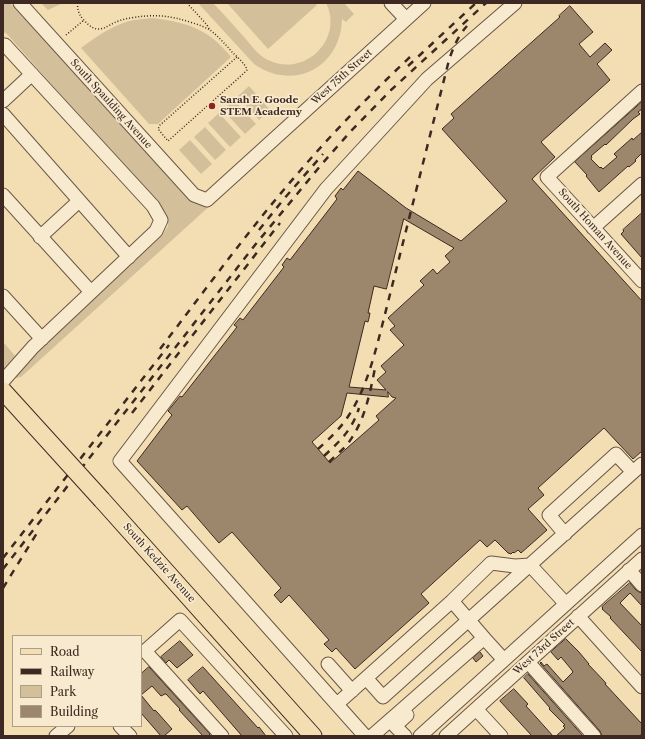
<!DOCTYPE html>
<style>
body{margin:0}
#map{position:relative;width:645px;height:739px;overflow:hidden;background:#f3deb4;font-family:"Libre Caslon Text",serif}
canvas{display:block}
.frame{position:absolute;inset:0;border:4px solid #3d2921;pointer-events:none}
.legend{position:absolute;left:12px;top:635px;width:130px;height:92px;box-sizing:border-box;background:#f7eace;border:1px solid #ad9d89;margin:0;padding:5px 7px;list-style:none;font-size:12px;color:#3d2921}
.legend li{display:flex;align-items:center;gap:8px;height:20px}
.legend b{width:20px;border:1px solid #ad9d89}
</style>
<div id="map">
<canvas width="645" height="739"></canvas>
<div class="frame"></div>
<ul class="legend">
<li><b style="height:5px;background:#f3deb4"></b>Road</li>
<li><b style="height:5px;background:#3d2921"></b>Railway</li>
<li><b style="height:11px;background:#d4bf9b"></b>Park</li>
<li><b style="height:11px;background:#9c876d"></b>Building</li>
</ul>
</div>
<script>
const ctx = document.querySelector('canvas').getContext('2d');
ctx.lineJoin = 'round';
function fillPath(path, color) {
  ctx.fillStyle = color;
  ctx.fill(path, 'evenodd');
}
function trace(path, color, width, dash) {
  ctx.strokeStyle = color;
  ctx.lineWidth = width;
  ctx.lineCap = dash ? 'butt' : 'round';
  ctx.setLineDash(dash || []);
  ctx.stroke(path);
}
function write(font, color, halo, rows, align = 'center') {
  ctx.font = font + ' "Libre Caslon Text",serif';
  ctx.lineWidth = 3.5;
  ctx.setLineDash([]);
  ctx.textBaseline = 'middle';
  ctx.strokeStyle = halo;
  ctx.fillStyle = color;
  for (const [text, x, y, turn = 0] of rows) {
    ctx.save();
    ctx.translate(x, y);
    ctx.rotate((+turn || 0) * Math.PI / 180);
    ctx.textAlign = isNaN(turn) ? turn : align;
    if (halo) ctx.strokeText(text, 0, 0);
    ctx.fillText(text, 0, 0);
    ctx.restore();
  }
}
const green = new Path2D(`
 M3,3H10L189,200L200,205L213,203L21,377L9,379L34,352L161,237L168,226L167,215L6,33L3,32Z
 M41,3H63L48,10Z
 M198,3H213C224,14 234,26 244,37C251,45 258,55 268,60C305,78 344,39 326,3H344L354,14L346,22L342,19C341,67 294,92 254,64Z
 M227,3H315L317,5L268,49Z
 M152,18C169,20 188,23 203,32C214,38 223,47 231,57L158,124H149L81,48C97,36 114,24 134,20C140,19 146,19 152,18Z
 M249,86L270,110L259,120L238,96Z
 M234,100L256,124L245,134L223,110Z
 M219,113L241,137L230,147L208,123Z
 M205,127L226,150L215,160L194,137Z
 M190,140L212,164L201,174L179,150Z
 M3,342L17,358L3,373Z`);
const building = new Path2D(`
 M570,6L593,32L579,44L590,57L605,43L612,50L597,64L610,80L541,142L555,157L532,179L642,301V451L633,459L604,428L538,488L544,495L528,509L547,530L521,553L518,550L514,553L513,552L511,554L508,553L495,540L487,547L480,540L421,594L429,603L355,669L336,648L332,652L324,644L329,640L289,595L281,603L274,595L281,588L232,532L219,543L187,506L182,510L137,461L172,415L168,411L180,396L182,397L237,327L234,325L240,318L243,320L284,267L282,265L287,258L290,260L337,199L335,196L341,188L343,190L358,171L406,208L461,241L507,201L442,129L454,118L451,114L560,17L559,16ZM404,219L454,248L445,256L450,262L437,274L433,269L420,281L424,285L388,318L395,326L390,330L404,345L381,366L386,372L377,380L386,390L349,387L365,321L368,322L369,318L370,313H368L374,286L386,289ZM388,392L392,397L396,398L376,416L379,420L330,463L312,442L341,416L347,393L388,397Z
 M642,102V109L638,112L640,114L633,119L606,145L605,144L591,156L592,157L591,159L600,168L601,167L603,169L617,157L614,154L632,138L633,140L642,132V153L635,160L636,161L629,167L628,166L599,192L586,176L587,175L575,162Z
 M642,213V258L621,234L624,231L623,230Z
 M630,583L636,590L639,592L642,593V606L630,593L620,603L642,626V652L610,618L611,617L602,609L603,608L602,607Z
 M566,639L579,652L589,664H588L605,682L606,684H605L642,724V734L639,736H602L600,731L540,663L541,662L544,666L547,664L563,682L573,672L571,669L561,657L558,660L551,652Z
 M180,641L193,655L177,668L169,660L166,663L161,657Z
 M480,652L483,656L476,662L473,658Z
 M149,667L210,734L208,736H203L179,710L180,709L166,694H165L161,696L152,686L141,695L154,711L155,710L157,712L172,729L164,736H161L141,713V674Z
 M203,667L258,728L259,727L266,736H242L203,691L200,694L188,680Z
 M528,674L583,736H556L565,728L563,726L565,725L549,709L550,708L524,678Z
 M514,689L528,704L526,706L536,717L553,736H532L500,701Z`);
const path = new Path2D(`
 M78,3C77,7 78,11 80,15C83,20 92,30 99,29C103,29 106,27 110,25C115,22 123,19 130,18C154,14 169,15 193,23C199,25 205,27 210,30C218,36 225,44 232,52C237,57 245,63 247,70L242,75L168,141L158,129L160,125L237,57
 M187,3L207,25L210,30
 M66,35L84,20`);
const minor = new Path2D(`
 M20,3L194,195L207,200L424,3
 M391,3L406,19
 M3,45H5L153,206L161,220L156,231L33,347L3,381
 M642,91L547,177L642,281
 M3,101L32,74
 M3,114L129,257
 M3,195L91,292
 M593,228L642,184
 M40,237L79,201
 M3,296L42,339
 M565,534L549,515L616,454L633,472
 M629,570L642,585
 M578,616L642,687
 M484,638L504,660L642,535
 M528,662L594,736
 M328,664L352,691
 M366,678L383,697L642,464
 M337,704L452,601L491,563L515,566L530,565L566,604
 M476,709L501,736
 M120,726L130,736
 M56,736L68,726
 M222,736L145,651L180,620L286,736
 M365,736L120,461L326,189L427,79L515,3
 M372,736L484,638L452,601
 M405,736L395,726L407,715
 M420,736L504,660
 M446,736L642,559`);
const major = new Path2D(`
 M102,500L313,736`);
const rail = new Path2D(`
 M408,66L476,3
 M259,230L283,200L323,154
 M160,349C206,289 250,228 299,172C334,131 372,93 411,56
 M132,413L280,223
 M318,449C329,439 341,428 349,415C366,389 374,357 382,326L449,60C453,48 458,36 467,26
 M324,456C341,440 352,430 359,408
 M329,462C336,455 344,449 349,442C365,420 370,393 375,368
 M3,558L169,345
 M3,569L255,245L321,165L351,131L391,90L486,3
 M3,588L37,533`);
const majorBridge = new Path2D(`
 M3,391L102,500`);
const markers = [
 [212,106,4,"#8f2418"]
];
const streetNames = [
 ["West 75th Street",342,77,-42],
 ["South Spaulding Avenue",111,104,48],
 ["South Homan Avenue",595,229,48],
 ["South Kedzie Avenue",159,563,48],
 ["West 73rd Street",544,647,-42]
];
const poiNames = [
 ["Sarah E. Goode",220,100],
 ["STEM Academy",220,112]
];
fillPath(green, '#d4bf9b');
fillPath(building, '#9c876d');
trace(building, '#3d2921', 1);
trace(minor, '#6a5646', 15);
trace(major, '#3d2921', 19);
trace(path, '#3d2921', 1.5, [1, 2]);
trace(minor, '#f7eace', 13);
trace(major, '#f3deb4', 17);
trace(rail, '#3d2921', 2.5, [7, 7]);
trace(majorBridge, '#3d2921', 19, []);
trace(majorBridge, '#f3deb4', 17);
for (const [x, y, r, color] of markers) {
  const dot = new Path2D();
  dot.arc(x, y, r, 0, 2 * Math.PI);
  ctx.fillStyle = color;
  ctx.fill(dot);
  trace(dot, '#f7eace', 1.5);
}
write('10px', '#3d2921', '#f7eace', streetNames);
write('bold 10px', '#3d2921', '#f7eace', poiNames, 'left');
</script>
